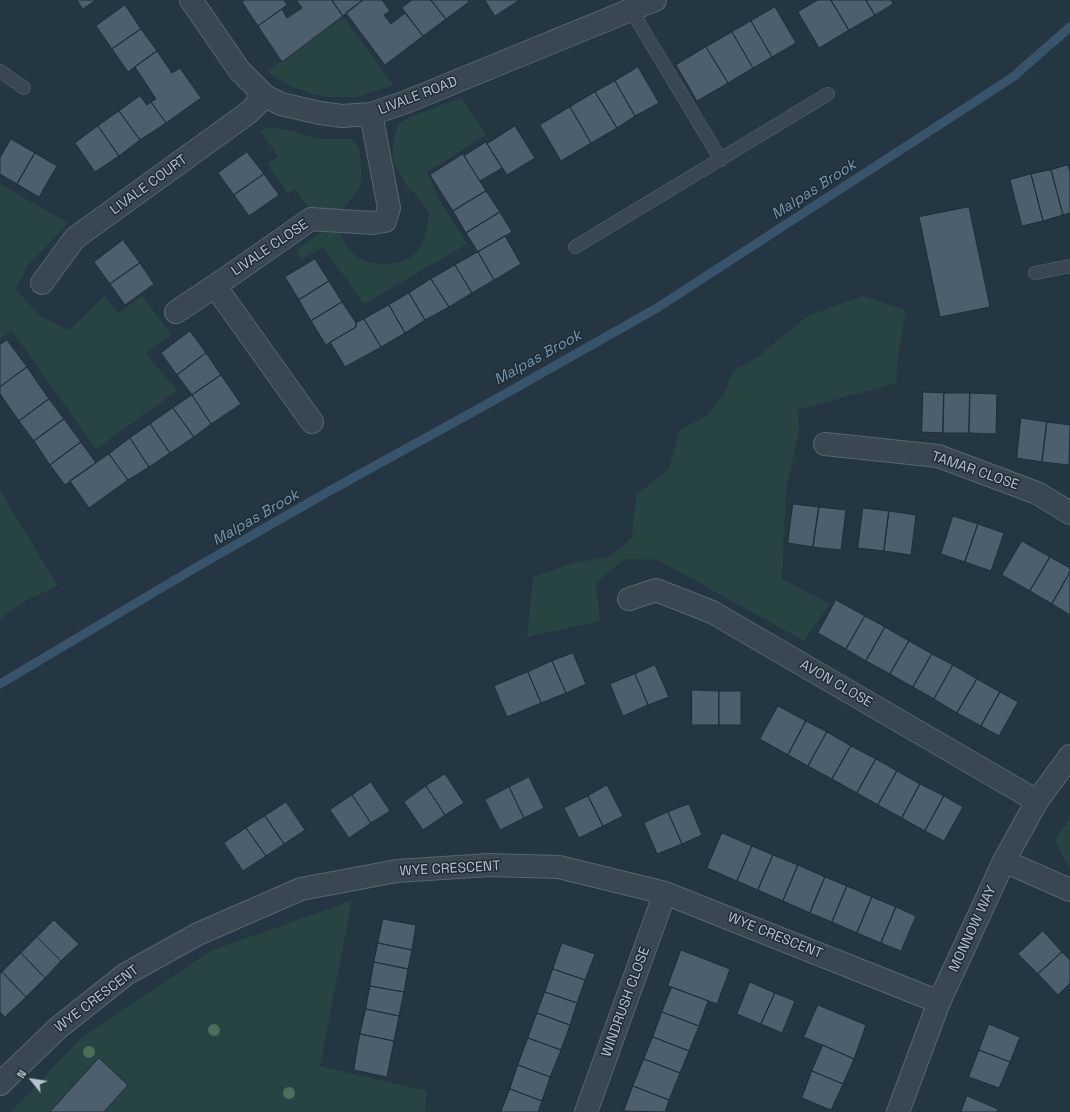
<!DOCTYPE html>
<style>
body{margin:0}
#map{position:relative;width:1070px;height:1112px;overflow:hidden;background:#243642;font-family:"Space Grotesk",sans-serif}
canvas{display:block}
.north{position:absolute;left:12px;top:1060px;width:40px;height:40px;-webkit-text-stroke:3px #1e2c37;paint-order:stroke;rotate:300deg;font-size:11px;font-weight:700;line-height:16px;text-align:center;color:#b6c2cc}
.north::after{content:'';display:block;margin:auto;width:14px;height:18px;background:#b6c2cc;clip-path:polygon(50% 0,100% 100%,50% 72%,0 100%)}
</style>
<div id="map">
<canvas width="1070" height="1112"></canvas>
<div class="north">N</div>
</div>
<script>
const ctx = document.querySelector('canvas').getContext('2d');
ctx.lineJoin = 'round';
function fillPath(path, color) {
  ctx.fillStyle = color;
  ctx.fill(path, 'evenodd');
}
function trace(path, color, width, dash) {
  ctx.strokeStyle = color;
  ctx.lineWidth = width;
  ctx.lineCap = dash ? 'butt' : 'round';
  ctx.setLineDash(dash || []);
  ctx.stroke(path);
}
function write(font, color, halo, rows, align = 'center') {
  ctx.font = font + ' "Space Grotesk",sans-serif';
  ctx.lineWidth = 3;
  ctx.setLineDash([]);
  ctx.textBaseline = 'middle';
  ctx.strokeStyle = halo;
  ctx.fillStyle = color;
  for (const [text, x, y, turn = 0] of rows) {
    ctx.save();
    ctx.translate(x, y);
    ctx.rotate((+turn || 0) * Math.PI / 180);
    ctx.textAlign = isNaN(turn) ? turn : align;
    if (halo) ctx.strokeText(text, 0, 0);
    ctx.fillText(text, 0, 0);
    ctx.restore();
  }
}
const green = new Path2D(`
 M343,16L393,85L357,97H329L314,95L289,86L267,72Z
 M461,98L486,135L427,172L439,199L467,244L364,304L323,247L302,259L296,250L323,231L338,230C343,239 347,248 355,255C370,268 405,267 417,251C425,241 427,226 429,213L416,194L408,188L397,170L392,156L395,133L398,125L409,117Z
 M269,127L292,131L317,139H351L359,148L362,176L359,189L344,208L333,213L315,211L308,208L295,189L288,194L267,164L278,156L260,131Z
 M0,184L68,223L51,242L28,265L16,289L40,316L69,330L105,296L118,313L142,296L171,334L146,353L177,391L96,449L12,331L0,339Z
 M863,296L906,310L898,356L896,383L798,410L799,431L786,489L782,579L830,604L804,641L658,560L625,559L596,583L600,621L527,637L533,577L573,563L609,557L631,539L637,494L669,469L679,431L707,415L724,394L733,371L758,357L807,316Z
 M0,490L58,586L25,601L0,619Z
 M1070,817V870L1055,841Z
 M352,900L320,1066L427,1091L425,1112H11L80,1039L212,950L323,911Z`);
const stream = new Path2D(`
 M0,684L195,568L324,494L489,403L657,308L1013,77L1070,27`);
const building = new Path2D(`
 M77,0H96L83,9Z
 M245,0H284L287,5L258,26L242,2Z
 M298,0H332L343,16L282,62L258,26L282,9L287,18L302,8L297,1Z
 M332,0H363L343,16Z
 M363,0H382L390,11L384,15L391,24L405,13L423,36L385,65L346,13Z
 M412,0H431L446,19L423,36L402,8Z
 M431,0H468L469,2L446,19Z
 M485,0H517L518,1L495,16Z
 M818,0H831L849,30L819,48L798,12Z
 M831,0H866L875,15L849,30Z
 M866,0H891L893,4L875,15Z
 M125,5L141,29L112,49L96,26Z
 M775,7L796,43L772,57L751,21Z
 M751,21L772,57L753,68L732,32Z
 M141,29L157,51L128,72L112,49Z
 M732,32L753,68L728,83L706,47Z
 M706,47L728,83L697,101L676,65Z
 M157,51L172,73L180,68L201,98L166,123L151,102L156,99L135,67Z
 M638,67L659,103L635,116L615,81Z
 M615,81L635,116L617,128L595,92Z
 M595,92L617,128L591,143L570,107Z
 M140,96L147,105L151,102L166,123L140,140L119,111Z
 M570,107L591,143L561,161L540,125Z
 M119,111L140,140L119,156L98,126Z
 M98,126L119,156L95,172L75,143Z
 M515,126L535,158L507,175L487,144Z
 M11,139L35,153L17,184L0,174V158Z
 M486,142L502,168L480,181L464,156Z
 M247,152L264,174L234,195L218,173Z
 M35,153L57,166L39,197L17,184Z
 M463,154L486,191L453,211L430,175Z
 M1068,165L1070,172V213L1063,215L1051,170Z
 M1051,170L1063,215L1043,221L1031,174Z
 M264,174L279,195L249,216L234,195Z
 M1031,174L1043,221L1022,226L1010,180Z
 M486,191L500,212L466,233L453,211Z
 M969,207L990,307L940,317L919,217Z
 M500,212L512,232L478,252L466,233Z
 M505,236L521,264L494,280L478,252Z
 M123,240L140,263L110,284L94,262Z
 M478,252L494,280L472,293L455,265Z
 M315,259L329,281L299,300L285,277Z
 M140,263L154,284L125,305L110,284Z
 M455,265L472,293L449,307L431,279Z
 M431,279L449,307L425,320L409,293Z
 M329,281L342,302L311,321L299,300Z
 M409,293L425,320L405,333L389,305Z
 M342,302L356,323V327L326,345L311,321Z
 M389,305L405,333L381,347L364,319Z
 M364,319L381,347L345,367L330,342L356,327V323Z
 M190,331L206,353L177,375L161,353Z
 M7,340L27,367L0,387V345Z
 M206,353L221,375L192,395L177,375Z
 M27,367L49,399L19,421L0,394V387Z
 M221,375L241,404L211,424L192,395Z
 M923,392L944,393L943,433L922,432Z
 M944,393H970L969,433H943Z
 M970,393L997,394L996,434L969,433Z
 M192,395L211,424L194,437L173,408Z
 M49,399L64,419L34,441L19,421Z
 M173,408L194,437L170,453L150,424Z
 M1021,418L1047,422L1042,462L1017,458Z
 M64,419L81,442L50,465L34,441Z
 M1047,422L1070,425L1069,465L1042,462Z
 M150,424L170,453L149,467L130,438Z
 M130,438L149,467L128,480L109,454Z
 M81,442L96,463L65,485L50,465Z
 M109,454L128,480L89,508L70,481Z
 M793,504L819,507L813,547L788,543Z
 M819,507L846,510L841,550L813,547Z
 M863,508L889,511L884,551L858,548Z
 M889,511L916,515L911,555L884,551Z
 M953,516L978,524L965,562L941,554Z
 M978,524L1004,533L991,571L965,562Z
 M1022,541L1050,557L1030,591L1002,575Z
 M1050,557L1070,568V572L1052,604L1030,591Z
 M1070,572V615L1052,604Z
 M836,600L865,616L846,649L818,633Z
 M865,616L885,627L866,661L846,649Z
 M885,627L909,641L890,674L866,661Z
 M909,641L932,654L913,687L890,674Z
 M573,653L586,684L566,693L552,661Z
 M932,654L953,665L934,699L913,687Z
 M552,661L566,693L541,703L528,672Z
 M655,665L669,697L648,705L635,674Z
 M953,665L977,679L957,713L934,699Z
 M528,672L541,703L507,717L494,686Z
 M635,674L648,705L623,716L610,684Z
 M977,679L1000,692L981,726L957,713Z
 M692,690L719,691V725H692Z
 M719,691H741V725H719Z
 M1000,692L1018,702L999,736L981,726Z
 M778,706L806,721L788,755L760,739Z
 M806,721L827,732L808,766L788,755Z
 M827,732L851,746L832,779L808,766Z
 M851,746L876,759L857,793L832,779Z
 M876,759L897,771L878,805L857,793Z
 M897,771L920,784L902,818L878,805Z
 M445,774L464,803L445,815L426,786Z
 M529,777L544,808L524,818L509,787Z
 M371,782L390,811L371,823L352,795Z
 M920,784L944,796L925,831L902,818Z
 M607,785L623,816L603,826L588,796Z
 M426,786L445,815L423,830L404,802Z
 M509,787L524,818L500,830L485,800Z
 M352,795L371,823L349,838L330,810Z
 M588,796L603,826L579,838L564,808Z
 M944,796L963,807L944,841L925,831Z
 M286,802L305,830L284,844L265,816Z
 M689,804L702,835L682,844L668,812Z
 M668,812L682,844L657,854L644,823Z
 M265,816L284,844L266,856L246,828Z
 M246,828L266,856L243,871L224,843Z
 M722,833L752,846L737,881L707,868Z
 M752,846L773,855L758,890L737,881Z
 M773,855L798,865L783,901L758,890Z
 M798,865L825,877L810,913L783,901Z
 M825,877L847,886L832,922L810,913Z
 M847,886L872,897L857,933L832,922Z
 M872,897L896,907L881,943L857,933Z
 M896,907L916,916L901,951L881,943Z
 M383,919L416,925L412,950L378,943Z
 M54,920L79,944L61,961L37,937Z
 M1043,931L1062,952L1038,974L1018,954Z
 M37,937L61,961L45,978L21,953Z
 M378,943L412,950L408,969L374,962Z
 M562,943L595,954L585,980L553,969Z
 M681,950L730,969L717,1004L668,986Z
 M1062,952L1070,960V983L1058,995L1038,974Z
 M21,953L45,978L26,997L2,972Z
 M374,962L408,969L404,992L370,986Z
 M553,969L585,980L577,1003L545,992Z
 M2,972L26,997L5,1017L0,1012V974Z
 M750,982L775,993L761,1024L737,1014Z
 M370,986L404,992L399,1016L366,1009Z
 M672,987L708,1001L699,1026L662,1012Z
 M545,992L577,1003L570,1025L537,1013Z
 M775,993L795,1001L782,1033L761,1024Z
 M818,1005L866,1025L854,1059L804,1037Z
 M366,1009L399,1016L394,1041L360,1034Z
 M662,1012L699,1026L689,1051L653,1037Z
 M537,1013L570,1025L561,1050L528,1038Z
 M989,1024L1020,1037L1010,1062L979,1050Z
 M360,1034L394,1041L387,1077L354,1070Z
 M653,1037L689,1051L680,1073L644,1059Z
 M528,1038L561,1050L550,1077L518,1065Z
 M823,1045L854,1059L843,1084L812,1071Z
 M979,1050L1010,1062L999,1088L969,1077Z
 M99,1058L128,1085L104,1112H50Z
 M644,1059L680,1073L669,1100L633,1086Z
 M518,1065L550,1077L542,1101L510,1089Z
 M812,1071L843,1084L831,1110L802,1098Z
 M633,1086L669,1100L665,1112L624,1111Z
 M510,1089L542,1101L538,1112H501Z
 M967,1096L998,1109L997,1112H961Z`);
const service = new Path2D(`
 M631,10L721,160
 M0,71L24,88
 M575,247L828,94
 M1035,273L1070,266`);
const minor = new Path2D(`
 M191,0L240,71L265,96L281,104L320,113L342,116L371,114L406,102L655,0
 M42,283L75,238L248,113L265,96
 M176,312L215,286
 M312,422L215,286L311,219L372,223L385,221L389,208L371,114
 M825,444L938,456L1037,493L1070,513
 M629,599L656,590L712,612L1037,801
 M1004,861L1070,890
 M0,1084L58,1028L126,974L198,934L301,889L397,871L489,865L559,867L665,893L939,1002
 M586,1112L665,893`);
const tertiary = new Path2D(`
 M898,1112L939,1002L1004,861L1037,801L1070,756`);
const trees = [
 [214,1030],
 [89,1052],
 [289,1093]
];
const streetNames = [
 ["LIVALE ROAD",418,96,-21],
 ["LIVALE COURT",149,185,-36],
 ["LIVALE CLOSE",270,248,-34],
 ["TAMAR CLOSE",975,471,19],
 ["AVON CLOSE",836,684,30],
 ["WYE CRESCENT",450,869,-3],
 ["MONNOW WAY",973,929,-65],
 ["WYE CRESCENT",775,936,22],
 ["WYE CRESCENT",97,999,-37],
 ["WINDRUSH CLOSE",626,1002,-70]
];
const waterNames = [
 ["Malpas Brook",814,190,-33],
 ["Malpas Brook",538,358,-29],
 ["Malpas Brook",256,518,-30]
];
fillPath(green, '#274342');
trace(stream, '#38546a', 9);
fillPath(building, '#4d5f6d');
trace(building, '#202e39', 1);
trace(service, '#57656f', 14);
trace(minor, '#57656f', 24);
trace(tertiary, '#57656f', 24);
trace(service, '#394752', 13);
trace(minor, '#394752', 22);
trace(tertiary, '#394752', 22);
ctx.fillStyle = '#4c6f5b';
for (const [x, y] of trees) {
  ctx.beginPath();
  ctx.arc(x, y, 6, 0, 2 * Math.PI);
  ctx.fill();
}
write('14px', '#b6c2cc', '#1e2c37', streetNames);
write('italic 15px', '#7497b0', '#1e2c37', waterNames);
</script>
